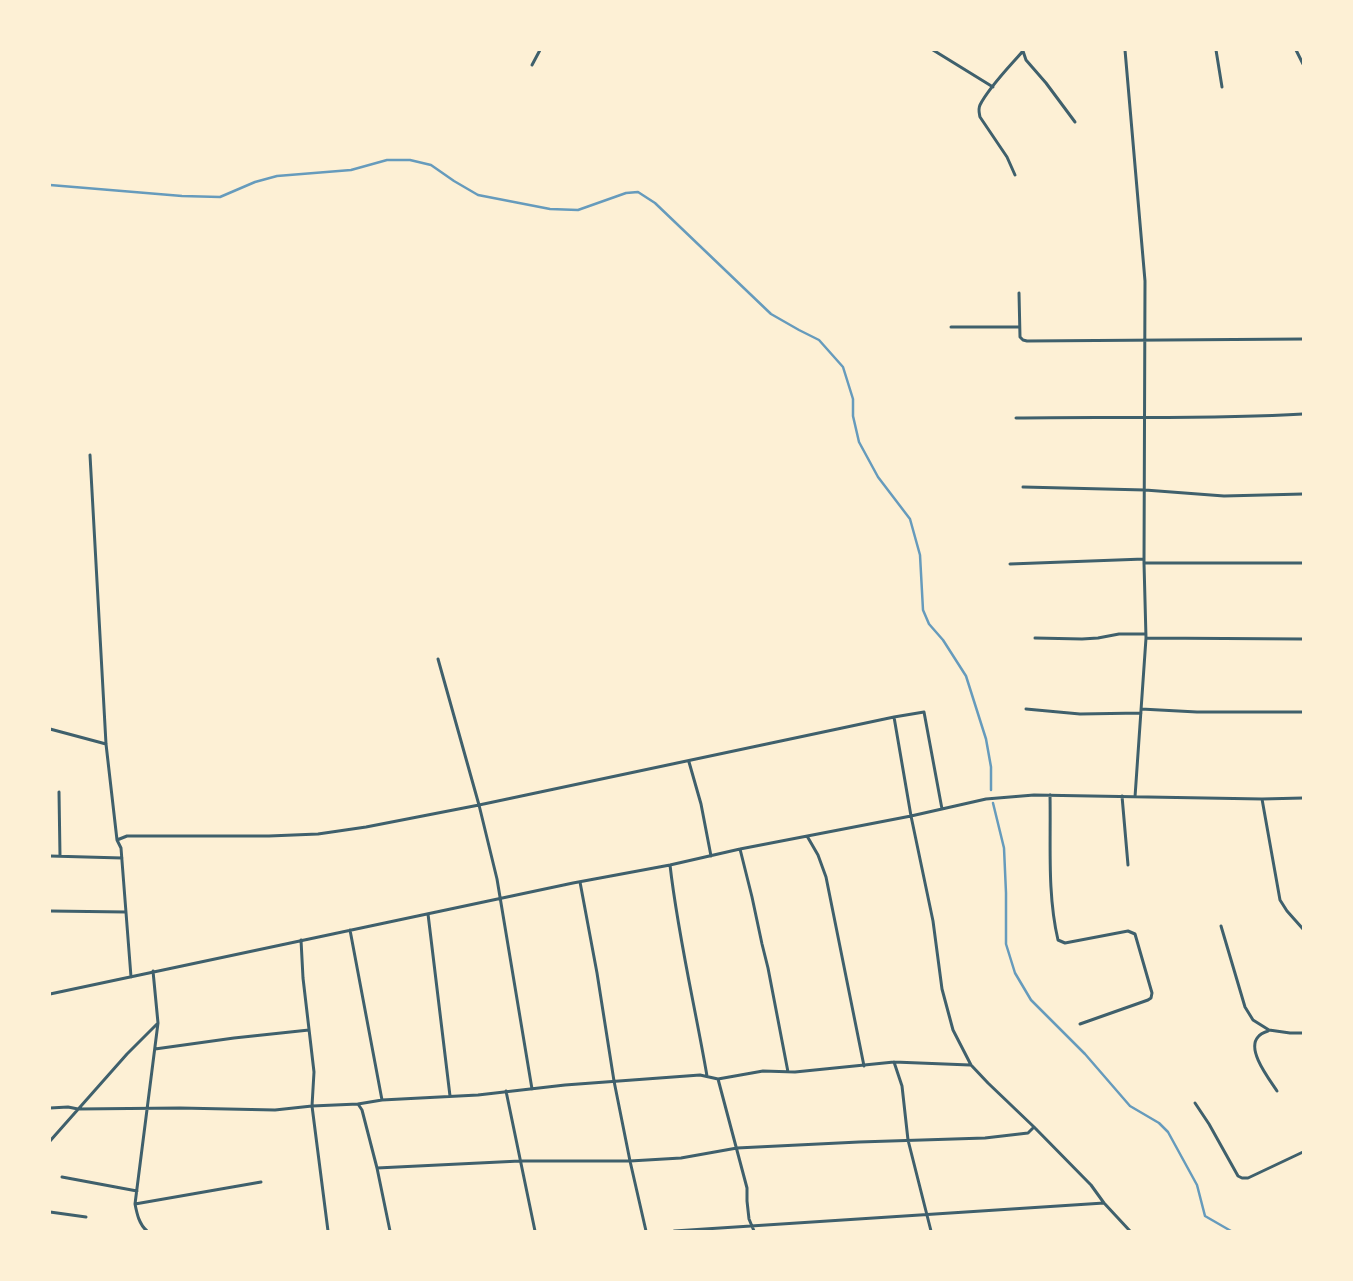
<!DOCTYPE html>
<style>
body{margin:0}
#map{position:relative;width:1353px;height:1281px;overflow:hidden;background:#fdf0d5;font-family:"Noto Sans",sans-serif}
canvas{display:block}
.frame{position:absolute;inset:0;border:51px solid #fdf0d5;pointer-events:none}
</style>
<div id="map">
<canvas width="1353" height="1281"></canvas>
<div class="frame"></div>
</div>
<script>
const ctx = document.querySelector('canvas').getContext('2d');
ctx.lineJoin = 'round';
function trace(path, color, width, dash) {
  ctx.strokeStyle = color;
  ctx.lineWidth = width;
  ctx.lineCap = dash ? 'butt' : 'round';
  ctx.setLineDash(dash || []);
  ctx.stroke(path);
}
const stream = new Path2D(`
 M50,185L182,196L220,197L255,182L277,176L351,170L387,160H410L431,165L454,181L478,195L550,209L578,210L626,193L638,192L655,203L771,314L799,330L819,340L843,367L853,399V416L859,442L878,477L910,519L920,555L923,610L929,624L943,640L966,676L986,739L991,767V790
 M993,803L1004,848L1006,893V944L1015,973L1031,1000L1085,1054L1130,1106L1159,1123L1168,1132L1197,1185L1205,1216L1231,1231`);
const minor = new Path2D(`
 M933,50L993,87
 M1125,50L1145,281L1144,563L1146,638L1135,797
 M1216,50L1222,87
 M1296,50L1303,64
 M1023,51L1026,60L1046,83L1075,122
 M532,65L540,50
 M1015,175L1007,157L980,117C979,112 978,109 980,105C989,87 1010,66 1023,51
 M1019,293L1020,337L1023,340L1027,341L1303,339
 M951,327H1019
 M1016,418C1112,416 1208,420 1303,414
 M90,455L106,744L117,840
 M1023,487L1145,490L1224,496L1303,494
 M1144,563H1303
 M1010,564L1144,559
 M1035,638L1082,639L1098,638L1119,634H1146
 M1146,638L1303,639
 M438,659L479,805L497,879L532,1089
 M1026,709L1080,714L1141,713
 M1141,709L1197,712H1303
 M894,717L924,712L942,809
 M50,729L106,744
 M689,762L701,804L711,856
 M59,792L60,856
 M1050,795C1051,843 1047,893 1058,940L1065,943L1128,931L1135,934L1152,993L1151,998L1148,1000L1080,1024
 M1122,796L1128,865
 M1262,799L1280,900L1287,911L1303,929
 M807,836L818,855L826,877L864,1066
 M740,849L752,897L762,944L768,968L788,1072
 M50,856L122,858
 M670,865C678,936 695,1006 707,1076
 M580,882L597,973L614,1081L630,1161L646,1231
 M50,911L126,912
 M428,914L450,1096
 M1221,926L1245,1007L1253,1020L1269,1030L1290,1033H1303
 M350,930L382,1100
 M301,940L303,978L314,1072L312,1106L358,1104L362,1110L377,1168L390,1231
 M131,977L121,848L117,840L127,836H269L318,834L366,827L479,805L894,717L911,816L933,921L942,989L953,1030L971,1065L988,1083L1034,1127L1091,1185L1104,1203L1130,1231
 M50,994L573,883L670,865L740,849L911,816L986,799L1034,795L1262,799L1303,798
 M1268,1031C1265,1032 1260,1034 1258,1037C1246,1050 1270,1080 1277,1091
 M155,1049L234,1038L309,1030
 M894,1062L902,1086L908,1140L931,1231
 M718,1079L747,1188V1201L749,1219L754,1231
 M506,1091L535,1231
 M1195,1103L1209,1124L1238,1176L1242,1178H1248L1303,1152
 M358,1104L382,1100L478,1095L565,1085L700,1075L718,1079L763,1071L795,1072L894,1062L970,1065
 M50,1108L68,1107L78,1109L180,1108L275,1110L312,1106L328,1231
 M50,1141L127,1054L158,1023
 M377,1168L520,1161H630L681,1158L737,1148L859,1142L985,1138L1028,1133L1034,1127
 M62,1177L137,1191
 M135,1204L261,1182
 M50,1212L86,1217
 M147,1231C139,1224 137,1214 135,1204L158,1023L153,971
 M674,1231L1104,1203`);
trace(stream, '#669bbc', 2.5);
trace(minor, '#3f606c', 3);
</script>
